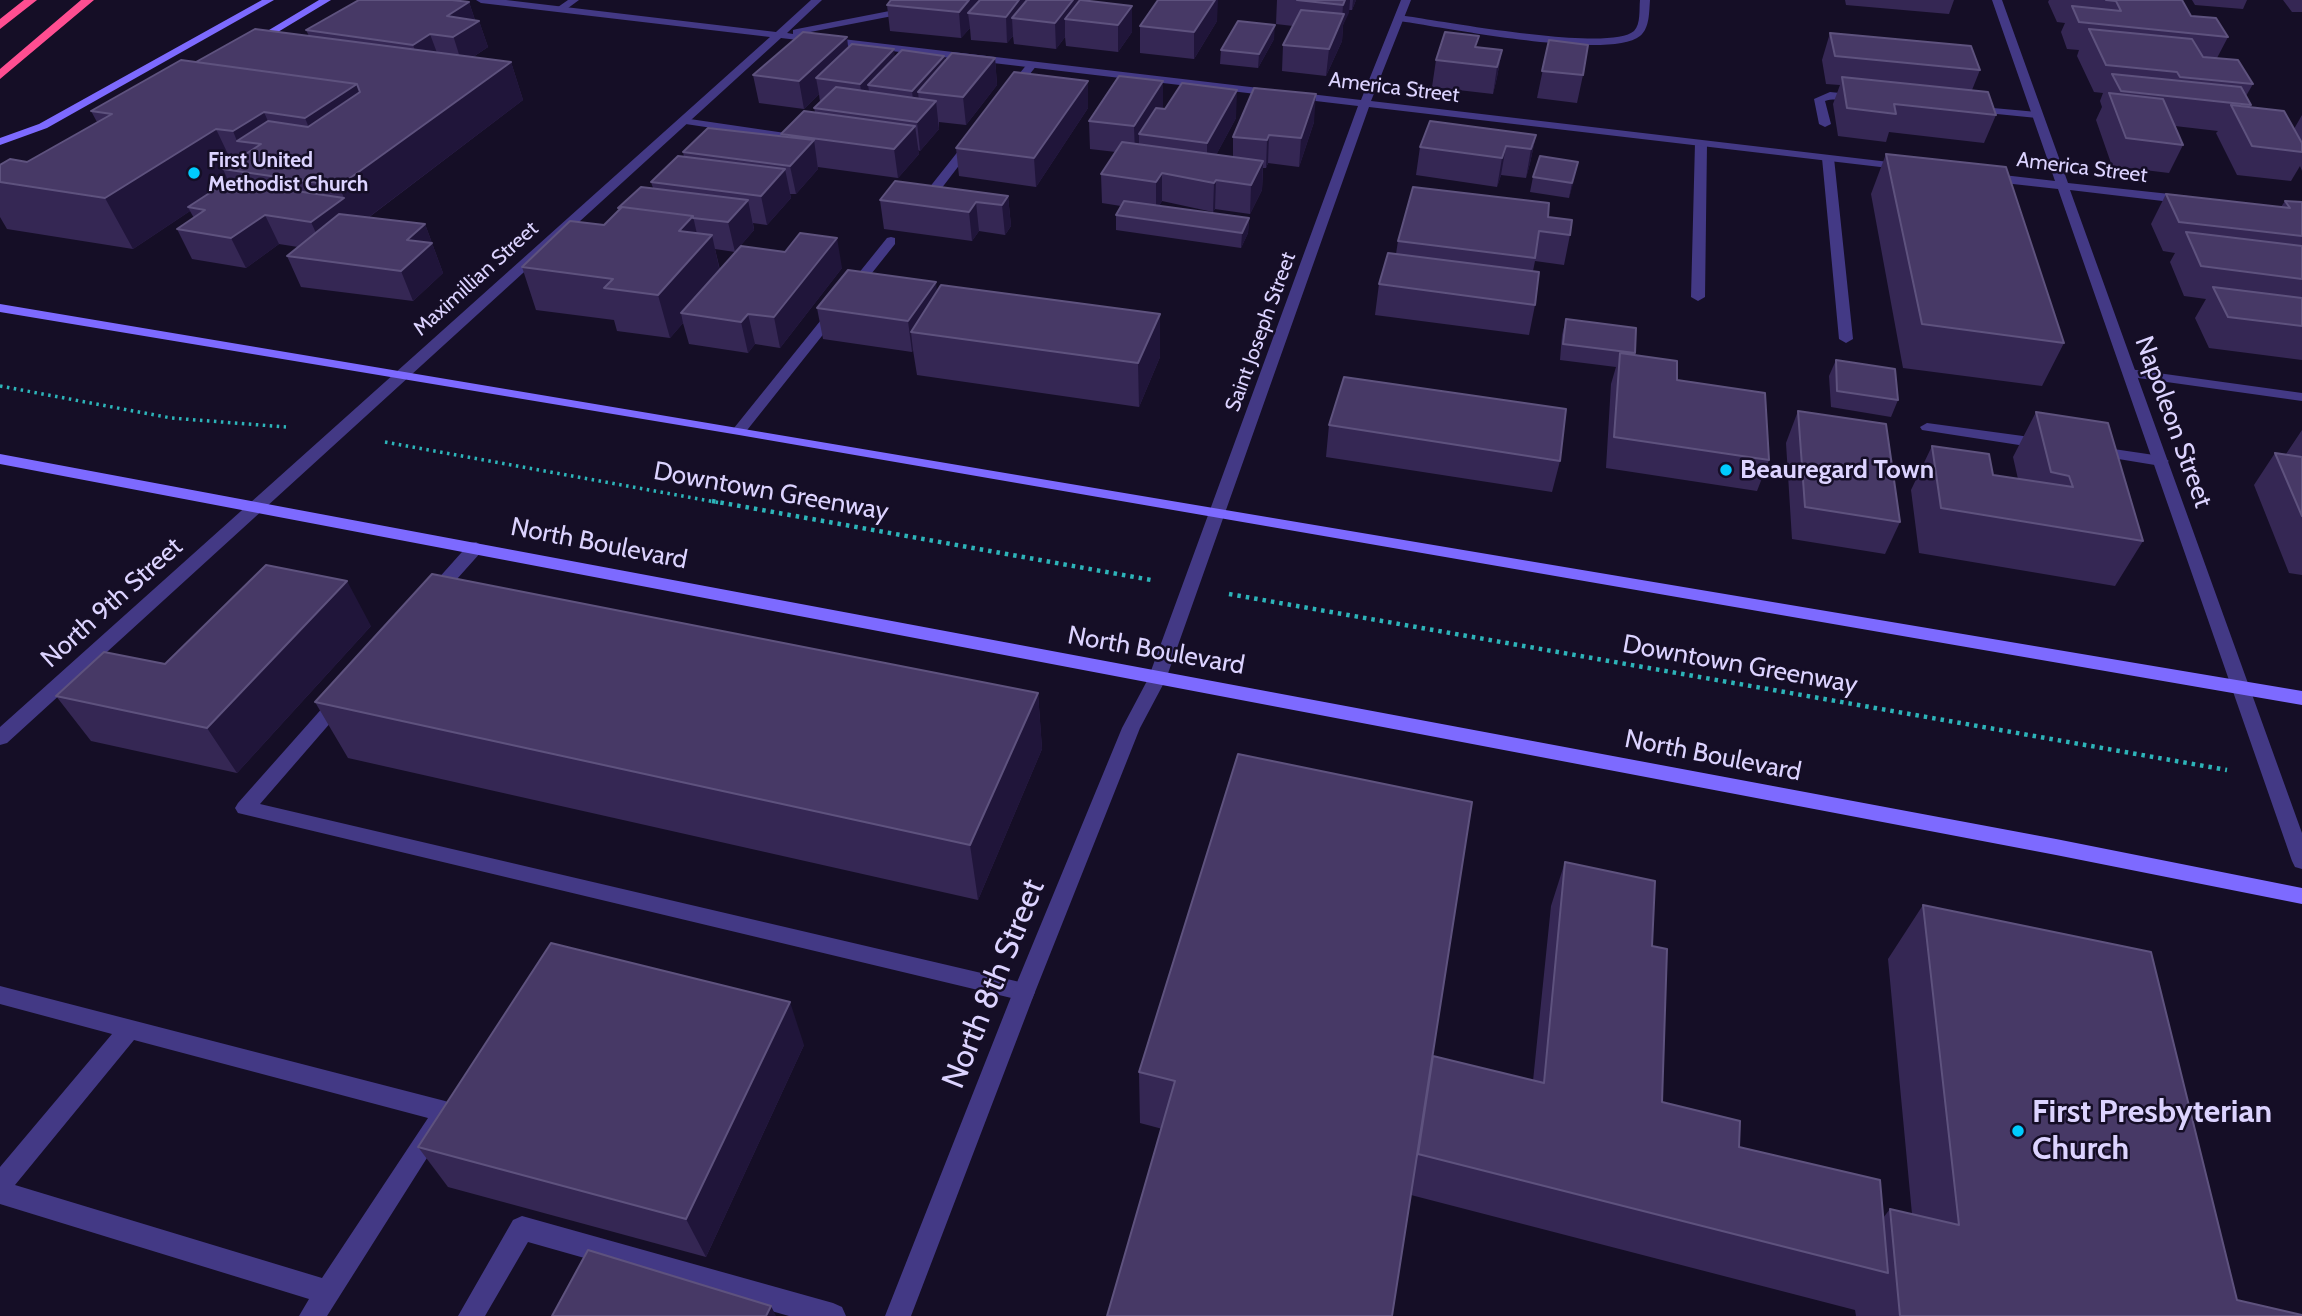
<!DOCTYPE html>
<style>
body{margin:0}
canvas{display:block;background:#150e26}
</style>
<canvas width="2302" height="1316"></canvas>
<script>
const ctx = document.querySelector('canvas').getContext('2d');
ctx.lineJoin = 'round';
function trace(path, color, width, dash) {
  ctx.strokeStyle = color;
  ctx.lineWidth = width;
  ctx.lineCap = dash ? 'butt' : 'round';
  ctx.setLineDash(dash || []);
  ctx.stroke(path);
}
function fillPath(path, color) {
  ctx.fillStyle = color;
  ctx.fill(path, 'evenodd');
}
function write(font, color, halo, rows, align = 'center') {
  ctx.font = font + ' Cabin,sans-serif';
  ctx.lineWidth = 5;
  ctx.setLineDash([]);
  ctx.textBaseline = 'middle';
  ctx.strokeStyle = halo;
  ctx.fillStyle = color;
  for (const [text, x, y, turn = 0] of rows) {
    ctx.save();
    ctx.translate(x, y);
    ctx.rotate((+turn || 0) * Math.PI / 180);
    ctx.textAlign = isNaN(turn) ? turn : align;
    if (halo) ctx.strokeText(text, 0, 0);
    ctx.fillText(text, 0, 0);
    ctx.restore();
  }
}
const pathFar1 = new Path2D(`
 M0,386L171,418L286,427
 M385,442L721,503`);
const path = new Path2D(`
 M712,501L1151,580
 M1229,594L2227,770`);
const lane = new Path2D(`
 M568,0H579L564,11H558V7Z
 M1640,0H1650C1649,11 1650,28 1640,36C1609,61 1443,27 1399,21L1394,18L1399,15C1436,20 1610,53 1634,31C1641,24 1639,9 1640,0Z
 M1028,63L1037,65L1014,94H1006V90Z
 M1830,92L1860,95L1865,98C1854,105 1838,96 1825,101L1831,124L1825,127L1819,124L1814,99Z
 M1971,106L2037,112L2043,115L2037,118L1967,111L1966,109Z
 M683,118L792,134L798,137L792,140L679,123L677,121Z
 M967,140L977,142L941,189L955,191V197L929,194V188Z
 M1701,140L1707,143L1705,297L1698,301L1691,297L1695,143Z
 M1828,155L1834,158L1853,339L1846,343L1839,339L1822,158Z
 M891,237L895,238V244L744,434H734L732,431L734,428L887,238Z
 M2129,369L2302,393V401L2124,376V370Z
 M1927,423L2045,439L2052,444L2045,449L1922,430L1920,427Z
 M2093,446L2161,456L2169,461L2161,466L2088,454L2085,451L2088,448Z
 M476,542L484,547L482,551L440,598H428L426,594L428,590L470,543Z
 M339,694L345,696L348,701L345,706L260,804L1024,983L1032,985L1035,992L1032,999L1024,1001L238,813L235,808L238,803L333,696Z
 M0,986L445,1101L453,1104L456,1112L327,1316H299L309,1299L0,1204V1167L112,1034L0,1004ZM134,1040L428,1118L322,1278L15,1185Z
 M522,1216L833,1303L842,1307L846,1316H789L528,1242L485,1316H458L513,1220Z`);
const street = new Path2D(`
 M476,0H506L776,32L811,0H822L787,33L793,34V30L797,29L910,7L913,8V12L800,34L1361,100L1401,0H1411L1371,101L1906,164L1912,167L1906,170L1369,107L1166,679L1140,728L1035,992L911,1316H885L1013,992L1122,728L1148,679L1358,106L781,38L7,743L0,745V727L770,37L481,3Z
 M1992,0H2002L2068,183L2188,196L2194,200L2188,204L2070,190L2302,833V869L2295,867L2292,861L2058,189L1986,181L1980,177L1986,173L2055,181Z`);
const secondary = new Path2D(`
 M262,0H274L47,128L0,145V138L39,124Z
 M319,0H331L258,44L249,42Z
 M0,304L2302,691V705L739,435L0,312Z
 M0,454L2056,839L2302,888V904L2056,855L0,464Z`);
const highway = new Path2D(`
 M24,0H37L0,29V19Z
 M81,0H94L0,79V69Z`);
const wall = new Path2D(`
 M1277,0H1356L1352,10H1349L1343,25L1342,41L1326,76L1282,71L1283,45L1293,26L1276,24Z
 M1845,0H1954L1949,14L1846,5Z
 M2049,0H2182L2191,16L2228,37L2217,58L2253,84L2246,96L2251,105L2250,107L2294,129L2302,115V171L2300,166L2291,181L2237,175L2216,133L2218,131L2175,126L2183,145L2169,173L2112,166L2096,120L2102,107L2100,101L2103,93L2094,92L2077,56L2079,50L2067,49L2061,32L2065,23L2057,22L2048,2Z
 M2192,0H2247L2243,9L2195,5Z
 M2283,0H2302V12H2292Z
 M469,2L475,20L479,21L488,47L473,57L511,62L523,100L368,218L425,224L443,273L413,301L301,287L287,256L298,247L279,244L246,268L192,259L177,229L194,218L190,211L133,249L7,229L0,217V165L27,162L97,122L91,111L196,62L309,36L306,30Z
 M887,5L1132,6V32L1118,52L1066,46L1065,37L1056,49L1014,44L1013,36L1007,43L971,40L970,28L961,38L890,31Z
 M1217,21L1194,59L1140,53V26Z
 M1830,33L1980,70L1972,90L1996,115L1984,143L1889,132L1886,142L1838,136L1833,104L1840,85L1826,84L1822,60Z
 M1274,39L1258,68L1220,64L1221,50Z
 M1549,40L1583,75L1577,103L1537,98Z
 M1477,47L1502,50L1497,77L1493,94L1432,87L1436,60Z
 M848,48L895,57L944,56L945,61L995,58L997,85L966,125L939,122V129L920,151L918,150L919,154L898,178L818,167V169L796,194H790L791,198L767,225L753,223L754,230L735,252L715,249L720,270L842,268L780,348L755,344L748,353L689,344L683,323L670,338L617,331L614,320L536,310L522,267L604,225L619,210L618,208L653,188L651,182L684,157L683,152L781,137V134L815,112L814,108L820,102L819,94L804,109L759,103L753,75Z
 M1088,81V108L1036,187L959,176L956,148Z
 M1163,109L1236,118L1216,155L1233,157V137L1314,122L1299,167L1268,163L1266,168H1263L1262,190L1250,214L1215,209L1213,212L1162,201L1159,206L1249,218L1248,233L1241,248L1116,230V215L1121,206L1102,203L1101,174L1116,152L1090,149L1089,121Z
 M1536,135L1530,163L1526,178L1501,175L1497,187L1416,175L1420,147Z
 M1886,154L2064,343L2042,386L1903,368L1871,194Z
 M1578,162L1569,198L1530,192L1533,177Z
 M2166,194L2281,207L2285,201L2302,202V360L2209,348L2195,318L2206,299L2184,296L2170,262L2175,253L2163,251L2151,224Z
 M1008,196L1011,226L1005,235L979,231L972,241L884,229L880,200Z
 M1548,217L1570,235L1564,265L1535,261L1533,271L1535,305L1529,335L1375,315L1379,284L1396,254L1398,241Z
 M937,292L1160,357L1139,407L917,375L913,350L912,352L823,339L817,308Z
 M1566,319L1635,353V356L1677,380L1769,460L1757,491L1606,468L1611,384L1616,367L1560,360L1562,335Z
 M1836,360L1898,400L1891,417L1831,407L1829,376Z
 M1798,411L1900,522L1885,554L1792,539L1786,443Z
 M2036,412L2143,541L2115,586L1919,553L1911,490L1932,446L1993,475L2018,479L2013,457Z
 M1329,425L1560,461L1552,492L1326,457Z
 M2302,430V575L2289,573L2254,485L2275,453L2286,454Z
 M371,626L237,773L91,741L56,696L165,664Z
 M1038,693L1042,749L978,900L348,758L315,702Z
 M1565,862L1652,946L1662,1102L1739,1147L1883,1218L1890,1209L1912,1214L1888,959L1923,905L2237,1300L2302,1316H1856L1855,1310L1411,1195L1140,1123L1139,1072L1433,1056L1533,1081L1551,906Z
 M804,1045L706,1257L448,1187L418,1147Z`);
const shadedWall = new Path2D(`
 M969,0H985L968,13L970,28L961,38L959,12Z
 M1019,0H1033L1012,18L1013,36L1007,43L1006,17Z
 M1073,0H1085L1065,19V37L1056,49L1055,23Z
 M1215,0H1218L1217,21L1194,59V32Z
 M1345,0H1350L1349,13L1343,25L1342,41L1326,76L1329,49L1342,20L1343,5Z
 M1353,0H1356L1352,10Z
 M469,2L476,23L479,21L488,47L462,64L447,16Z
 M1132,6V32L1118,52V25Z
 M1275,25L1274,39L1258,68L1259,54Z
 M430,34L440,61L423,72L413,45Z
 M847,37L850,64L816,78L819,94L804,109L799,81Z
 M894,49L897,76L868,85L871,104L864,112L860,84Z
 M1502,50L1497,77L1493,94L1497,67Z
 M944,56L947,83L918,92L920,112L915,118L912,91Z
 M995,58L997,85L966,125L963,97Z
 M511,62L523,100L324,251L311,222L344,198L339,186Z
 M1088,81V108L1036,187L1034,158Z
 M1163,81V109L1139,134V147L1135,154L1134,126Z
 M357,84L376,132L325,167L305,118Z
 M1237,90L1236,118L1207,172V143Z
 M1316,94L1314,122L1299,167L1301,138Z
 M936,101L939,129L920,151L917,122Z
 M264,112L285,161L261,144L237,141L233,131Z
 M915,126L919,154L898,178L894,149Z
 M216,129L236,171L223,169L230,185L188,207L190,211L133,249L105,198Z
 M1269,135L1268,163L1266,168L1267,140Z
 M1536,135L1530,163L1526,178L1531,149Z
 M814,140L818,169L796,194L790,166Z
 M1506,146L1501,175L1497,187L1502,158Z
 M1263,161L1262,190L1250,214L1251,185Z
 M1578,162L1575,177L1569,198L1572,183Z
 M785,169L791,198L767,225L761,196Z
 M1162,173V201L1156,211V182Z
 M1216,180L1215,209L1213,212L1214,183Z
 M1008,196L1011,226L1005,235L1002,205Z
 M748,200L754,230L735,252L728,222Z
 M976,202L979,231L972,241L969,212Z
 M265,215L279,244L246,268L231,238Z
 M693,216L700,248L712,235L721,277L681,313L683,323L670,338L658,295L679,231Z
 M1249,218L1248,233L1241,248L1242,233Z
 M425,224L443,273L413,301L401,271L407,240Z
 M837,238L842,268L780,348L774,317Z
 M936,282L939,312L911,332L913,350L912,352L908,321Z
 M748,314L755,344L748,353L741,322Z
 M1160,314V357L1139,407L1138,363Z
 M347,581L371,626L237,773L207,728Z
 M1038,693L1042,749L978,900L970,845Z
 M790,1002L804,1045L706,1257L686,1219Z
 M771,1306L776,1316H766Z`);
const building = new Path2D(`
 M359,0H452L469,2L447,16L479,21L453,37L430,34L413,45L306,30Z
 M891,0H969L959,12L887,5Z
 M980,0H1019L1006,17L968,13Z
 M1027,0H1073L1055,23L1012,18Z
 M1080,0H1081L1132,6L1118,25L1065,19Z
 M1158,0H1215L1194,32L1140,26Z
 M1297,0H1345L1343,5Z
 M2106,0H2182L2191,16L2216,18L2228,37L2079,22L2072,6L2121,11L2116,1Z
 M1301,10L1344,14L1329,49L1283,45Z
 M1238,21L1275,25L1259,54L1221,50Z
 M255,29L511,62L339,186L223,169L261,144L237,141L268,121L308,127L360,92L357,84L196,62Z
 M2089,29L2192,39L2203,57L2238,60L2253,84L2180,77L2177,72L2106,65Z
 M803,32L847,37L799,81L753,75Z
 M1445,32L1479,36L1475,47L1502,50L1497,67L1436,60Z
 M1830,33L1971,46L1980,70L1835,56Z
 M1549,40L1588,45L1583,75L1542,71Z
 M852,44L894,49L860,84L816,78Z
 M902,50L944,56L912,91L868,85Z
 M952,53L995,58L963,97L918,92Z
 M181,60L357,84L305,118L264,112L233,131L216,129L105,198L0,182V165L10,159L27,162L112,114L91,111Z
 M1014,72L1088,81L1034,158L956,148Z
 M2112,74L2241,87L2251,105L2121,91Z
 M1119,76L1163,81L1134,126L1089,121Z
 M1842,77L1988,92L1996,115L1894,104L1896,114L1847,108Z
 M1182,83L1237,90L1207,143L1139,134L1156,108L1165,109Z
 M836,87L936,101L917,122L814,108Z
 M1254,88L1316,94L1301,138L1269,135L1267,140L1233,137Z
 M2109,93L2163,99L2183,145L2126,138Z
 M2231,105L2284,111L2302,143V152L2252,146Z
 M804,111L915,126L894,149L781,134Z
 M1430,121L1536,135L1531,149L1506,146L1502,158L1420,147Z
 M708,128L814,140L790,166L683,152Z
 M1122,142L1263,161L1251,185L1216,180L1214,183L1162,173L1156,182L1101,174Z
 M1886,154L2006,167L2064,343L1922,324Z
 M678,156L785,169L761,196L651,182Z
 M1540,156L1578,162L1572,183L1533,177Z
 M228,181L344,198L311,222L265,215L231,238L177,229L205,210L188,207Z
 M895,181L1008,196L1002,205L976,202L969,212L880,200Z
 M641,187L748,200L728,222L693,218V216L622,207L618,208Z
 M1413,187L1549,203L1548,217L1572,220L1570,235L1539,231L1535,258L1398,241Z
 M2166,194L2290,208L2285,201L2302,202V236L2179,222Z
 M1124,201L1249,218L1242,233L1116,215Z
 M622,207L693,216L679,231L712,235L658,295L604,288L613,279L522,267L570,221L604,225Z
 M339,214L425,224L407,240L432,243L401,271L287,256Z
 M2186,232L2302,246V279L2201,266Z
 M800,233L837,238L774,317L748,314L741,322L681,313L741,246L785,252Z
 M1388,253L1539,272L1535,305L1379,284Z
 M848,270L936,282L908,321L817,308Z
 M941,285L1160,314L1138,363L911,332Z
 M2213,287L2302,298V326L2228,317Z
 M1566,319L1636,328L1635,353L1563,344Z
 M1620,353L1677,361V380L1765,393L1769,460L1614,437Z
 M1836,360L1895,369L1898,400L1837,391Z
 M1344,377L1566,409L1560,461L1329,425Z
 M1798,411L1886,424L1900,522L1805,507Z
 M2036,412L2108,423L2143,541L1941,508L1932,446L1989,454L1993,475L2073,487L2069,476L2051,472Z
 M2275,453L2302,457V516Z
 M266,565L347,581L207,728L56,696L104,652L165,664Z
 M432,574L1038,693L970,845L315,702Z
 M1238,754L1472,802L1392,1316H1107L1175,1081L1139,1072Z
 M1565,862L1655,881L1652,946L1667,949L1662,1102L1740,1121L1739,1147L1880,1180L1888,1273L1418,1154L1433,1056L1544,1083Z
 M1923,905L2151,952L2237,1300L2302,1315V1316H1900L1890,1209L1959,1225Z
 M551,943L790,1002L686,1219L418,1147Z
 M588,1250L771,1306L766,1316H552Z`);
const markers = [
 [194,173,7,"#00ccfe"],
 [1726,470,7,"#00ccfe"],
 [2018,1131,7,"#00ccfe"]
];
const farStreetnames = [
 ["America Street",1394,88,7],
 ["America Street",2082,168,7],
 ["Maximillian Street",476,279,-42],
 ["Saint Joseph Street",1261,332,-70]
];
const farPoinames = [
 ["First United",208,161],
 ["Methodist Church",208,185]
];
const streetNames = [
 ["Napoleon Street",2173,422,70],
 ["Downtown Greenway",771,492,10],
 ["North Boulevard",599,544,11],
 ["North 9th Street",112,603,-42],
 ["North Boulevard",1156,651,10],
 ["Downtown Greenway",1740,665,10],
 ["North Boulevard",1713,756,11]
];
const poiNames = [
 ["Beauregard Town",1740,470]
];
const nearStreetnames = [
 ["North 8th Street",994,984,-68]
];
const nearPoinames = [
 ["First Presbyterian",2032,1113],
 ["Church",2032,1150]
];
trace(pathFar1, '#2db4b9', 3.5, [2.5, 4.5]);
trace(path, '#2db4b9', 4.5, [3.5, 5]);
fillPath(lane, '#433985');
fillPath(street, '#433985');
fillPath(secondary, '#7d6aff');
fillPath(highway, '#ff4e91');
fillPath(wall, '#352754');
fillPath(shadedWall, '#20153a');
fillPath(building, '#473966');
trace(building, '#5e527e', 2);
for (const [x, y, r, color] of markers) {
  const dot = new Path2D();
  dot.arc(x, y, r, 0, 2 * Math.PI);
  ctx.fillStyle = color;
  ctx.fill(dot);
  trace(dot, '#150e26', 2.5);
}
write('21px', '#dcd3ff', '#150e26', farStreetnames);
write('bold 21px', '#dcd3ff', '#150e26', farPoinames, 'left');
write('26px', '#dcd3ff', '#150e26', streetNames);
write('bold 26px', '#dcd3ff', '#150e26', poiNames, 'left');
write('32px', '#dcd3ff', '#150e26', nearStreetnames);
write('bold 32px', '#dcd3ff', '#150e26', nearPoinames, 'left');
</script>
